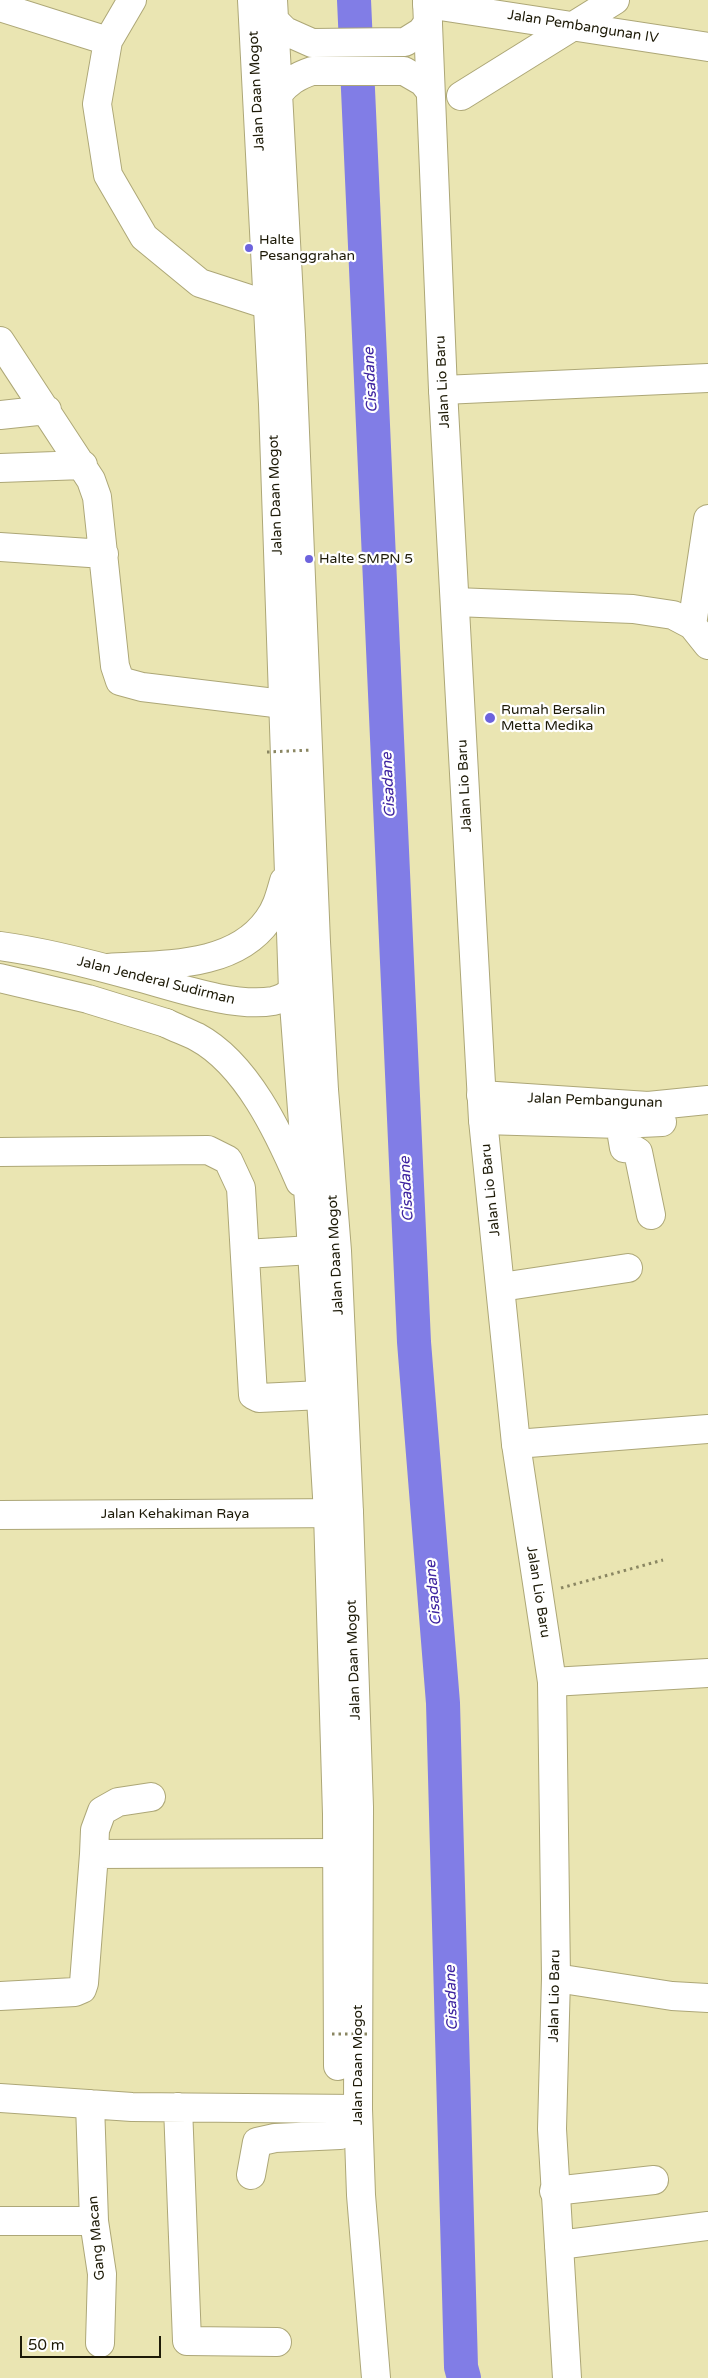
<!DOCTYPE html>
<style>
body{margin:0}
#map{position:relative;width:708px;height:2378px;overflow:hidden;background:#eae5b2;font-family:"Varela Round",sans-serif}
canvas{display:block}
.scale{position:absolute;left:20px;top:2336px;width:141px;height:22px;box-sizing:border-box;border:2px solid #1d1a07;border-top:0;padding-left:6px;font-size:15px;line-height:18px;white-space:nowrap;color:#1d1a07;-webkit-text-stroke:4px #fff;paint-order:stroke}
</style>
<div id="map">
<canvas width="708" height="2378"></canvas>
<div class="scale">50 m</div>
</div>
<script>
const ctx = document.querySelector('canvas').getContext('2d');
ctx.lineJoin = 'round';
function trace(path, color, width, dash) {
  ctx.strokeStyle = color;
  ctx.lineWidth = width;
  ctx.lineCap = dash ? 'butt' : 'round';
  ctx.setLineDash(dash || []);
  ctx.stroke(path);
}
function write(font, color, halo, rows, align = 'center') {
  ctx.font = font + ' "Varela Round",sans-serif';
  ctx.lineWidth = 4.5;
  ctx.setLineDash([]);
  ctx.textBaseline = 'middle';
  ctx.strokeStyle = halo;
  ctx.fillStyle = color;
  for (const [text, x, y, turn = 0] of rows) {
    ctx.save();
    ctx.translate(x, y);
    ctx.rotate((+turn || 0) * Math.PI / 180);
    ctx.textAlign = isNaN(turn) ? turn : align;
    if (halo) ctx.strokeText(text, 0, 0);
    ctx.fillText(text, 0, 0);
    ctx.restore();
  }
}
const river = new Path2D(`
 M354,0L414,1342L443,1703L461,2367L464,2378`);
const path = new Path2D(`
 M561,1588L663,1560`);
const minor = new Path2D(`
 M132,0L108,41L97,104L108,175L144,237L200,283L268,305
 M427,4L708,47
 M0,7L108,41
 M461,96L615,0
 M0,341L91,480L97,497L115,666L120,681L142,687L283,704
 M443,390L708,378
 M0,415L47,410
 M0,468L83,465
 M0,547L104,554
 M455,602L633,609L673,615L692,625L708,645
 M692,625L708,519
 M481,1095L648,1106L708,1100
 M483,1120L620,1124L662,1122
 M620,1124L624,1148L633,1149L638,1152L651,1215
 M0,1152L208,1150L228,1160L241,1188L253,1395L259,1398L322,1395
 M245,1254L312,1250
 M501,1287L628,1268
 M516,1444L708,1429
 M0,1515L349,1513
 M552,1682L708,1673
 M94,1854L95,1830L102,1811L118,1802L151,1797
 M556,1978L672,1996L708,1998
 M0,1996L75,1992L82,1989L84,1983L94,1854L337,1853
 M0,2098L132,2107L358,2109
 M90,2104L94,2221L102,2274L100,2343
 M178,2107L187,2341L277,2342
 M251,2175L257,2142L275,2138L340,2135
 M554,2191L654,2180
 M0,2221H94
 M559,2245L708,2226`);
const major = new Path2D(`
 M427,0L443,390L483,1120L516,1444L552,1682L556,1978L552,2129L567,2378
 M0,946C45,952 91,964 134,976C173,986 233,1008 273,1001C288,998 299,986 306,972
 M0,978L88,999L166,1023`);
const highway = new Path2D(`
 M252,0L273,404L293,991L309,1202L328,1513L337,1814L338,2066
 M273,0L291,335L316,942L324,1090L337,1251L349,1513L359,1807L358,2109L361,2195L376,2378
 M274,20L285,31L312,43L405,42L421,32L428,23
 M278,94C288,82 297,76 312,71H404L423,82L430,91
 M108,968C161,964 233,969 268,920C277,908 280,895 284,881
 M166,1023C176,1028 187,1032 197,1037C247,1064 279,1133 300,1182`);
const pathBridge = new Path2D(`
 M267,752L312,750
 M332,2034H368`);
const markers = [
 [249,248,5,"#6d63dd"],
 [309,559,5,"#6d63dd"],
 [490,718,6,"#6d63dd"]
];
const streetNames = [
 ["Jalan Pembangunan IV",583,27,9],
 ["Jalan Daan Mogot",257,91,-93],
 ["Jalan Lio Baru",443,382,-93],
 ["Jalan Daan Mogot",276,495,-92],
 ["Jalan Lio Baru",465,786,-93],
 ["Jalan Jenderal Sudirman",156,981,14],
 ["Jalan Pembangunan",595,1101,2],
 ["Jalan Lio Baru",491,1190,-96],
 ["Jalan Daan Mogot",336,1255,-93],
 ["Jalan Kehakiman Raya",175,1514],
 ["Jalan Lio Baru",538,1592,81],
 ["Jalan Daan Mogot",354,1660,-92],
 ["Jalan Lio Baru",555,1996,-89],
 ["Jalan Daan Mogot",358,2065,-90],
 ["Gang Macan",97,2238,-95]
];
const poiNames = [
 ["Halte",259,240],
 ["Pesanggrahan",259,256],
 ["Halte SMPN 5",319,559],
 ["Rumah Bersalin",501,710],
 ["Metta Medika",501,726]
];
const waterNames = [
 ["Cisadane",371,380,-93],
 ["Cisadane",389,785,-93],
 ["Cisadane",407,1189,-93],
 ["Cisadane",434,1593,-95],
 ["Cisadane",452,1998,-92]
];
trace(river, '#817de6', 34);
trace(minor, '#ada777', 30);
trace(major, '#ada777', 30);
trace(highway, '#ada777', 30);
trace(path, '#8a8662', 3, [2.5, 4]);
trace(minor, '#fff', 28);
trace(major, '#fff', 28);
trace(highway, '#fff', 28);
trace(pathBridge, '#8a8662', 3, [2.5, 4]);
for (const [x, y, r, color] of markers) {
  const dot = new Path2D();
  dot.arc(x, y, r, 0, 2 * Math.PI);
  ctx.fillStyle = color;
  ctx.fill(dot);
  trace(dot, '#fff', 2);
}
write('14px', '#1d1a07', '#fff', streetNames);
write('14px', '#1d1a07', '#fff', poiNames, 'left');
write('italic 15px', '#3e24a0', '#fff', waterNames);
</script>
